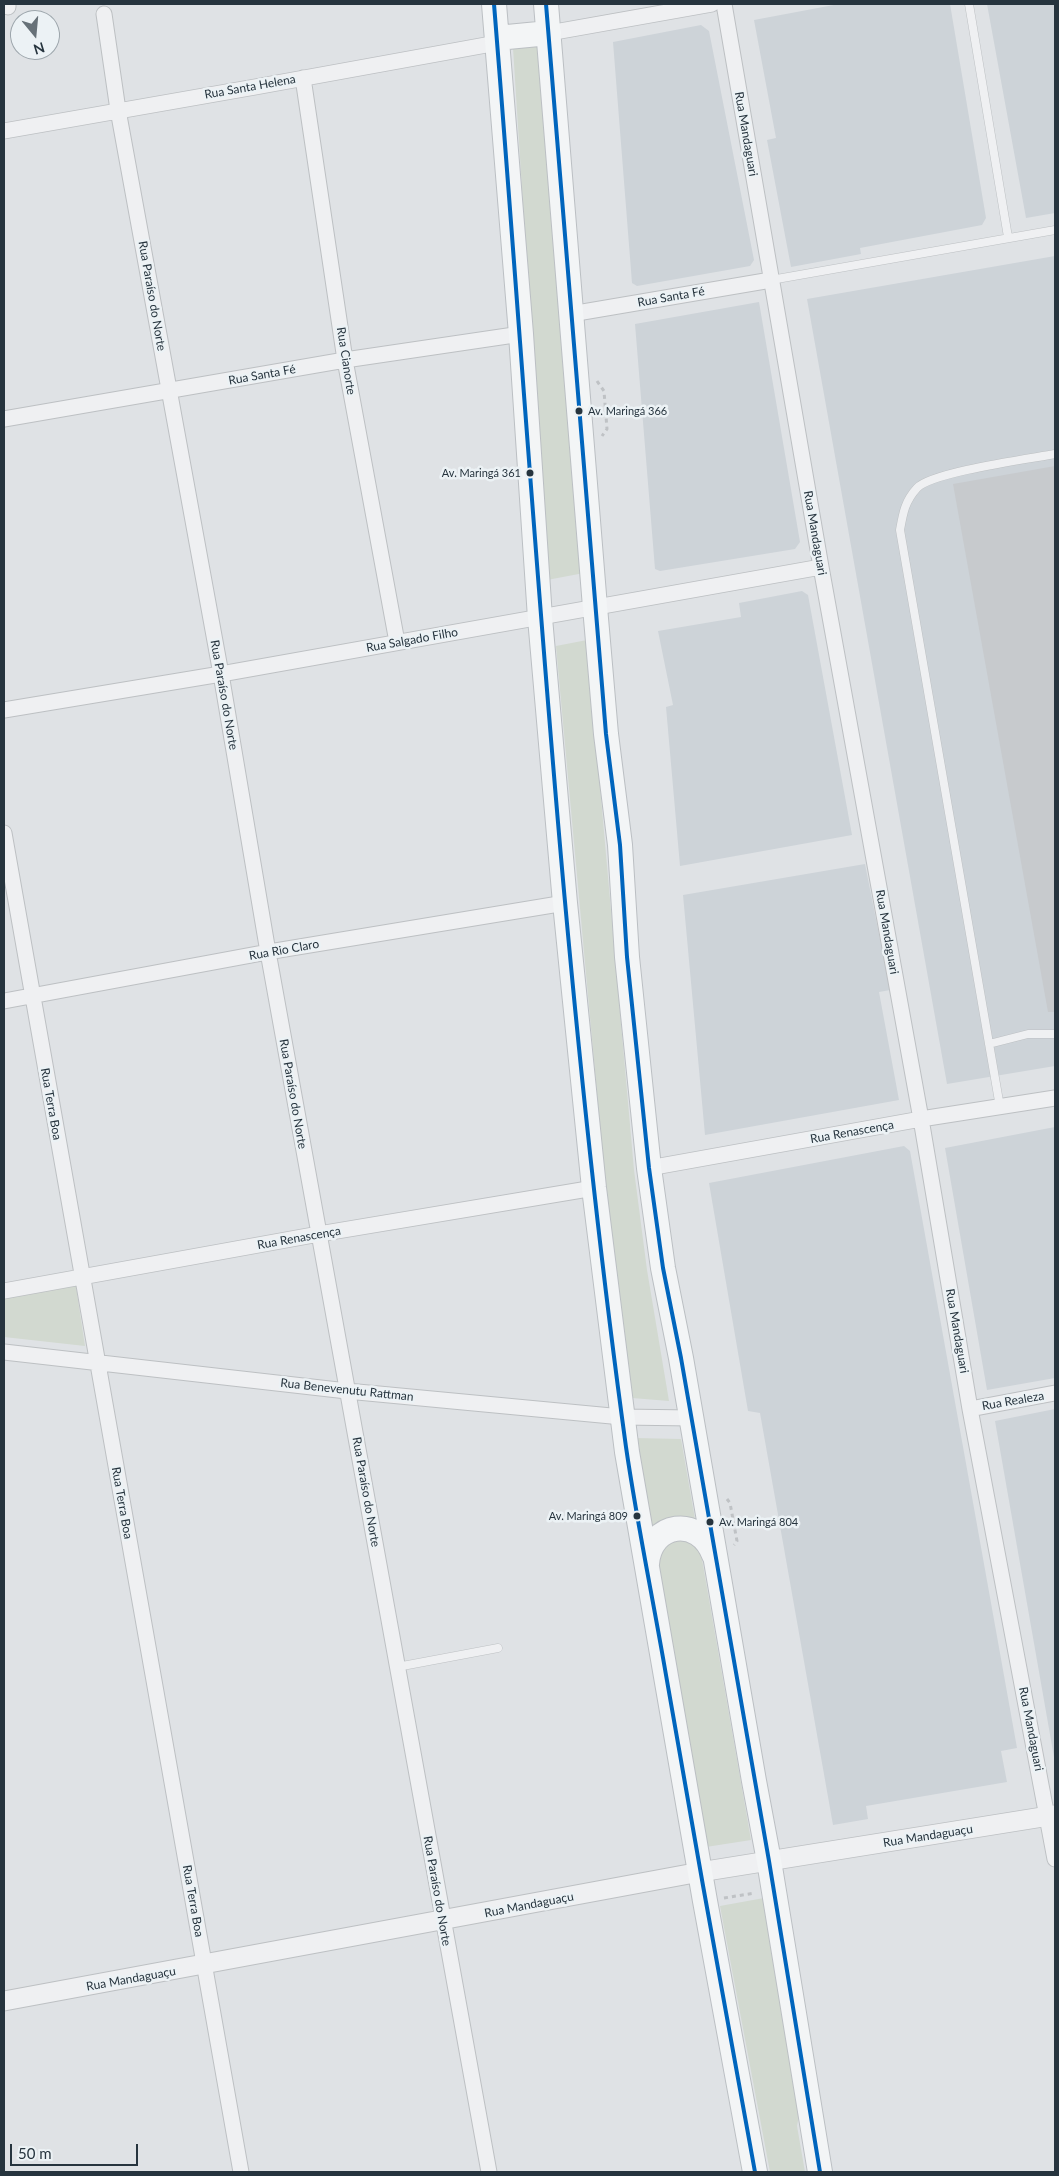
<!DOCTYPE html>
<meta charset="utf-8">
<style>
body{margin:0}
#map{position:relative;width:1059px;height:2176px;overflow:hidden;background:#dfe2e5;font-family:Lato,sans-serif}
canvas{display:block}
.frame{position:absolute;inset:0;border:5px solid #26343e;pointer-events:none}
.north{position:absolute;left:10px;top:10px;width:50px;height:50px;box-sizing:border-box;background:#ecf2f5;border:1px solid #9da6ac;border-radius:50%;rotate:163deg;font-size:14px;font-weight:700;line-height:20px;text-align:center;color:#26343e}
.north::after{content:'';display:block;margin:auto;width:18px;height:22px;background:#677178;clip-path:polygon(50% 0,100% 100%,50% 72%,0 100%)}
.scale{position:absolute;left:10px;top:2144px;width:128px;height:22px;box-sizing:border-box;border:2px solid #26343e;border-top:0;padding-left:6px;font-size:15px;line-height:18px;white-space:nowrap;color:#26343e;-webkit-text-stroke:4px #ecf2f5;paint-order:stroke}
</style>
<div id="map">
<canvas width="1059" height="2176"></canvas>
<div class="frame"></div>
<div class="north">N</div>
<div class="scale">50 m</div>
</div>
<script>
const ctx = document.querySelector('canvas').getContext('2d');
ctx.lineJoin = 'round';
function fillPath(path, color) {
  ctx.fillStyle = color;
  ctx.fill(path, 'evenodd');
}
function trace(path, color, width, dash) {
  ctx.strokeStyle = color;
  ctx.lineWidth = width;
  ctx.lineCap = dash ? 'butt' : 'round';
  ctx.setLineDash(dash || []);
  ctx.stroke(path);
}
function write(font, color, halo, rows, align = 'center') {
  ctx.font = font + ' Lato,sans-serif';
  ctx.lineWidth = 5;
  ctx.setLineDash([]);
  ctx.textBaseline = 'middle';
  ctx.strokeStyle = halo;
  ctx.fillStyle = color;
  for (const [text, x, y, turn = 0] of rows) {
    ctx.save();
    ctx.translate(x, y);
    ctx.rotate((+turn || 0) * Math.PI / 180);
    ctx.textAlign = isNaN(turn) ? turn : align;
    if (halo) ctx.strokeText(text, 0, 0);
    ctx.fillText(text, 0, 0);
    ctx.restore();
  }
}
const built = new Path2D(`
 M839,4H950L986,218L982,225L860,248L861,254L791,267L767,140L776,138L754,20Z
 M987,4H1055V213L1026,218Z
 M701,25L709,31L754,260L750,266L637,286L632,283L613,42Z
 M1055,256V1066L947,1084L807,299Z
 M759,302L800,542L795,549L660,571L655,569L635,324Z
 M802,591L808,595L852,835L680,866L666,707L673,705L658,631L741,617L739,603Z
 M865,864L890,990L879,992L899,1100L705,1135L683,895Z
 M1055,1127V1378L987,1390L945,1148Z
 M904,1146L910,1151L1017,1748L1001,1751L1007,1782L866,1806L868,1819L833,1825L760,1413L748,1411L709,1183Z
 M1055,1409V1763L995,1421Z`);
const green = new Path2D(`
 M541,42L584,573L547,580L513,48Z
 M587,640L634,1170L647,1270L669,1401L632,1398L604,1170L556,646Z
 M75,1280L85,1346L4,1337V1292Z
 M635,1438L681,1439L751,1840L706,1847Z
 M764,1898L800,2110L797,2126L805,2172H770L720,1906Z`);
const building = new Path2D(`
 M1055,466V1012H1048L953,484Z`);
const path = new Path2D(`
 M597,381L604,391L607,429L602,436
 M727,1499L730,1503L737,1541L734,1545
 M724,1898L755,1893`);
const service = new Path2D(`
 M969,4L1008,237
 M771,280L1055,230
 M989,1044L1028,1034H1055
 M1000,1107L900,530C903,513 905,501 917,488C932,472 1028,459 1055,454
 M397,1667L498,1648`);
const minor = new Path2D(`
 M8,4V7
 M724,4L821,567L921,1119L970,1409L1055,1859
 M104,14L118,110L221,674L268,952L489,2172
 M549,33L712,4
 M303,78L345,360L397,642
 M4,131L255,87L497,43
 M571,314L771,280
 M4,419L345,360L521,334
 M4,710L221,674L821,567
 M4,833L241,2172
 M4,1001L268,952L565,903
 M649,1168L921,1119L1055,1098
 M4,1291L319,1234L594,1188
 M4,1352L347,1391L622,1417L692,1418
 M970,1409L1055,1393`);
const tertiary = new Path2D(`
 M4,2001L700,1872L1055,1815`);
const primary = new Path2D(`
 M494,4L521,334L540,618L565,903L594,1188L627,1452L705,1901L755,2172
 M546,4L595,607L606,734L620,845L627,957L649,1168L663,1268L681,1358L754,1781L769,1861L820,2172
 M497,38L549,33
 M647,1564C650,1522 699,1515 714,1555`);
const bus1 = new Path2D(`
 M494,4C533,486 560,969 626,1447C637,1523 653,1599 666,1675C695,1841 724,2006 755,2172
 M546,4L606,734L620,845L627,957L649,1168L663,1268L681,1358L769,1861L820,2172`);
const markers = [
 [579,411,4.5,"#26343e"],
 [530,473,4.5,"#26343e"],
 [637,1516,4.5,"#26343e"],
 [710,1522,4.5,"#26343e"]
];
const busNames = [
 ["Av. Maringá 366",588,411],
 ["Av. Maringá 361",521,473,"right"],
 ["Av. Maringá 809",628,1516,"right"],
 ["Av. Maringá 804",719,1522]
];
const streetNames = [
 ["Rua Santa Helena",250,87,-10],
 ["Rua Mandaguari",746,134,80],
 ["Rua Paraíso do Norte",152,296,80],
 ["Rua Santa Fé",671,297,-10],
 ["Rua Cianorte",346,361,81],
 ["Rua Santa Fé",262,375,-10],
 ["Rua Mandaguari",815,533,80],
 ["Rua Salgado Filho",412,640,-10],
 ["Rua Paraíso do Norte",224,695,80],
 ["Rua Mandaguari",887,932,80],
 ["Rua Rio Claro",284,950,-10],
 ["Rua Paraíso do Norte",293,1094,80],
 ["Rua Terra Boa",51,1104,80],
 ["Rua Renascença",852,1132,-10],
 ["Rua Renascença",299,1238,-10],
 ["Rua Mandaguari",957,1331,80],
 ["Rua Benevenutu Rattman",347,1390,6],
 ["Rua Realeza",1013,1401,-10],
 ["Rua Paraíso do Norte",366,1492,80],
 ["Rua Terra Boa",122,1503,80],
 ["Rua Mandaguari",1031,1729,79],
 ["Rua Mandaguaçu",928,1836,-9],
 ["Rua Paraíso do Norte",437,1891,80],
 ["Rua Terra Boa",193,1901,80],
 ["Rua Mandaguaçu",529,1905,-11],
 ["Rua Mandaguaçu",131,1979,-10]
];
fillPath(built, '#cdd3d8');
fillPath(green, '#d2d9d0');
fillPath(building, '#c7cacd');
trace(service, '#bdc0c3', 9);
trace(minor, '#bdc0c3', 17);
trace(tertiary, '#bdc0c3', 21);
trace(primary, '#bbbfc3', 26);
trace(path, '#bfc2c5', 3, [4, 4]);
trace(service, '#eff0f2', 8);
trace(minor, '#eff0f2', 15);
trace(tertiary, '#eff0f2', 19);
trace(primary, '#f3f5f6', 24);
trace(bus1, '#0065bd', 4);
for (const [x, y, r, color] of markers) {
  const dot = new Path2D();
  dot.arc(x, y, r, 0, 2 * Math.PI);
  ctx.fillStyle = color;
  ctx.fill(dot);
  trace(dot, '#ecf2f5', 2);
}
write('11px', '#26343e', '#ecf2f5', busNames, 'left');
write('12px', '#26343e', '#ecf2f5', streetNames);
</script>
